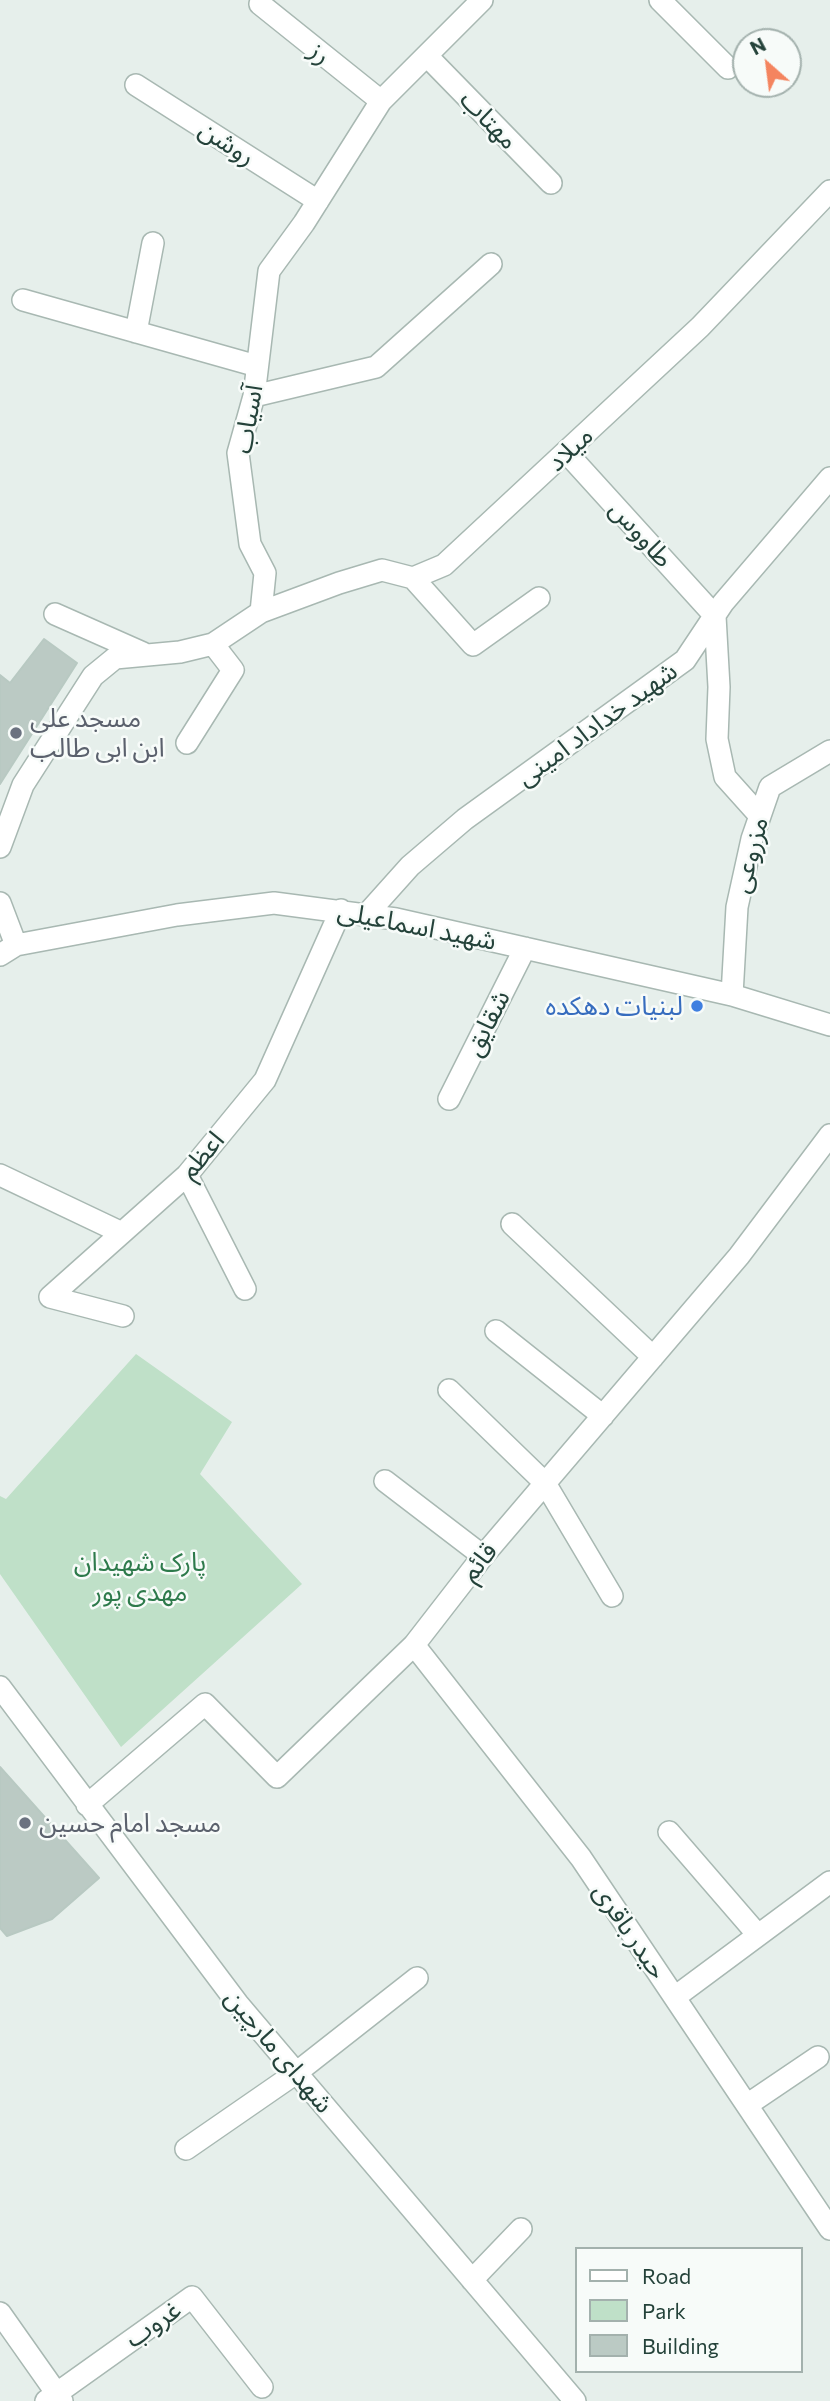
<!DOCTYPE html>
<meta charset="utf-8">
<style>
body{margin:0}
#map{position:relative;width:830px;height:2401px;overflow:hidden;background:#e6efeb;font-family:Commissioner,sans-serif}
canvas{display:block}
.legend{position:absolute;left:575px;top:2247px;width:228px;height:126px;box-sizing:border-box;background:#f7fbf9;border:2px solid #a3b1ad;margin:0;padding:9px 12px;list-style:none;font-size:21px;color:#24423a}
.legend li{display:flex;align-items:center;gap:14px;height:35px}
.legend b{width:35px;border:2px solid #a3b1ad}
.north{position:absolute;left:732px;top:28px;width:70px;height:70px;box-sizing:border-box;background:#f7fbf9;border:2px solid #a3b1ad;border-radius:50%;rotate:332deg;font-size:19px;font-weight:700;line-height:28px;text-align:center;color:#24423a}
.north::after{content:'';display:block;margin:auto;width:24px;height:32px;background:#f4845f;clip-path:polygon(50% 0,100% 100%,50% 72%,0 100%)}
</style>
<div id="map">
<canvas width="830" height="2401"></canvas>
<ul class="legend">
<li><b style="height:9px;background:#fff"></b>Road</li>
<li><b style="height:19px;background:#bfe0c8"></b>Park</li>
<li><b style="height:19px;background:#bbcac4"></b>Building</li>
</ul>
<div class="north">N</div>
</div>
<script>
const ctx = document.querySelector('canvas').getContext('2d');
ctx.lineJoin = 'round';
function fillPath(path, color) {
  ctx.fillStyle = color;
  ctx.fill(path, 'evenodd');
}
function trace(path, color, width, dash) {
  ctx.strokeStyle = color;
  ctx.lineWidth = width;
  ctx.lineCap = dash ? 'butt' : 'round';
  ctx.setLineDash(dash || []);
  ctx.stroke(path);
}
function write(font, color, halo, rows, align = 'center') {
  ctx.font = font + ' Commissioner,"Noto Sans Arabic",sans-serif';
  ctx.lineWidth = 5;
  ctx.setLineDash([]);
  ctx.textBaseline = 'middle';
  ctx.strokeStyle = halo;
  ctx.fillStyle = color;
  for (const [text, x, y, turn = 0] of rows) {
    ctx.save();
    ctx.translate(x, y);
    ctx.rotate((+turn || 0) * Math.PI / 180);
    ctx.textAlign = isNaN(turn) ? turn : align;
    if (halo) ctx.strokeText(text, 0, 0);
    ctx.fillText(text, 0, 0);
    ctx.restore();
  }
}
const green = new Path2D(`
 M136,1354L232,1422L200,1474L302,1584L121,1747L0,1574V1496L6,1499Z`);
const building = new Path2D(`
 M44,639L77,663L0,784V675L10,683Z
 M0,1767L99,1878L52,1919L7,1936L0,1928Z`);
const minor = new Path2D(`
 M660,0L728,68
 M260,4L381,101
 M427,56L551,183
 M136,85L318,201
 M23,300L257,366
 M136,332L153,243
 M254,396L376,367L491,264
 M566,452L715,616L719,687L717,739L725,777L760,816
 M413,578L473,645L539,598
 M261,612L339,583L382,570L413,578L444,565L700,327L830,191
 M55,614L143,653
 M187,743L233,670L213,644
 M0,847L23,785L93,676L115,658L180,652L213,644L261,612L265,573L250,544L238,453L254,396L269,271L304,223L381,101L482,0
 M0,903L16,945
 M367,914L410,866L465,819L685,660L723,603L830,478
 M0,955L16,945L177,915L274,903L396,919L732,995L830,1025
 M732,995L737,907L752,839L770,787L830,751
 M449,1099L525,948
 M0,1175L120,1232
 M187,1175L245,1289
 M512,1224L653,1357
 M123,1316L50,1297L187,1175L265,1080L341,910
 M496,1331L603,1416
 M449,1390L545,1483L612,1596
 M385,1481L483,1556
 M414,1645L581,1858L830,2229
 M0,1687L238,2004L575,2401
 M87,1805L205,1704L277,1777L414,1645L483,1556L739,1256L830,1135
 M669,1832L758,1935
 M675,1997L830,1882
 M747,2105L818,2057
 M186,2149L296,2073L417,1978
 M472,2280L521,2229
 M0,2313L62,2401
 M46,2401L192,2297L262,2387`);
const markers = [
 [16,733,7,"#6b7280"],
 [697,1006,7,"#3f7fe0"],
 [25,1823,7,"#6b7280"]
];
const streetNames = [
 ["رز",320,53,39],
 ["مهتاب",489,120,46],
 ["روشن",227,143,33],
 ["آسیاب",248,419,-80],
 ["میلاد",570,449,-43],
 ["طاووس",641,534,48],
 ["شهید خداداد امینی",597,724,-36],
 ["مزروعی",750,855,-75],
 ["شهید اسماعیلی",417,926,11],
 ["شقایق",487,1023,-63],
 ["اعظم",202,1155,-49],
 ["قائم",479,1562,-51],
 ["حیدر باقری",630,1931,56],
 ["شهدای مارچین",279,2051,50],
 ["غروب",153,2324,-35]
];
const worshipNames = [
 ["مسجد علی",30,718],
 ["ابن ابی طالب",30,748],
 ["مسجد امام حسین",39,1823]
];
const shopNames = [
 ["لبنیات دهکده",683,1006]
];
const parkNames = [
 ["پارک شهیدان",140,1562],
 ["مهدی پور",140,1592]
];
fillPath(green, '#bfe0c8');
fillPath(building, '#bbcac4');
trace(building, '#b8c9c2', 2);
trace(minor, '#a8b8b2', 24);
trace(minor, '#fff', 21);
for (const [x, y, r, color] of markers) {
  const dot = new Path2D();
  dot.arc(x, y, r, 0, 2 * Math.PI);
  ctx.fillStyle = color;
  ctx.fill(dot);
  trace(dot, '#f7fbf9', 2.5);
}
write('26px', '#24423a', '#f7fbf9', streetNames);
write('26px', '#5b616d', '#f7fbf9', worshipNames, 'left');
write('26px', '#366cbe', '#f7fbf9', shopNames, 'right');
write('26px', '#2d7a4b', '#f7fbf9', parkNames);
</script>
